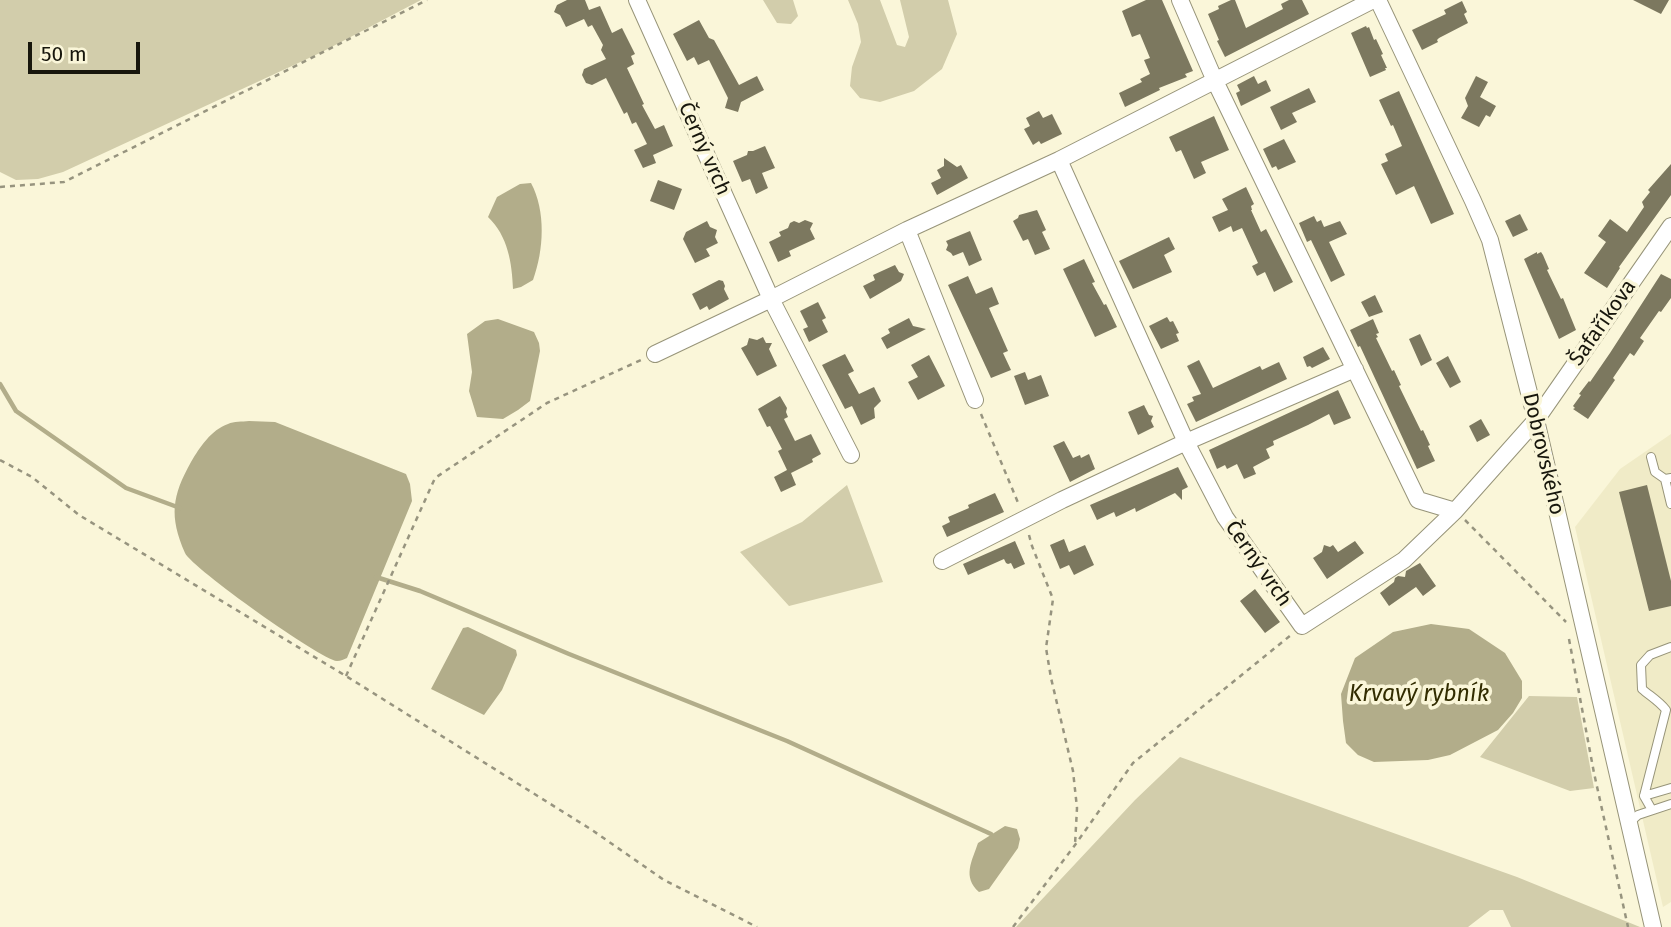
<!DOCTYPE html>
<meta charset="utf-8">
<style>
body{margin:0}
#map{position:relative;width:1671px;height:927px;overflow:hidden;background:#faf6d9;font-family:"Fira Sans",sans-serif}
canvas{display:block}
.scale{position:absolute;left:28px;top:42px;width:112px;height:32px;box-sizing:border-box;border:4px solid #17160c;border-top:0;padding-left:9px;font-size:21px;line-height:24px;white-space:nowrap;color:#17160c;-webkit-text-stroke:5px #faf6d9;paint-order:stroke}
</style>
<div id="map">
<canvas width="1671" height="927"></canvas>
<div class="scale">50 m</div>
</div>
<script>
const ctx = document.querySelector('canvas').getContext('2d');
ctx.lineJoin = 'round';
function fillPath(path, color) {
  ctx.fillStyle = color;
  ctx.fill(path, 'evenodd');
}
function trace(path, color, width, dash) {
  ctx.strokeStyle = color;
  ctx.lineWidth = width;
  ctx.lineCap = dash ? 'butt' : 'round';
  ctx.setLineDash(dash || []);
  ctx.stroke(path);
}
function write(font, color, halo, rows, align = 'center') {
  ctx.font = font + ' "Fira Sans",sans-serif';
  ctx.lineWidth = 7;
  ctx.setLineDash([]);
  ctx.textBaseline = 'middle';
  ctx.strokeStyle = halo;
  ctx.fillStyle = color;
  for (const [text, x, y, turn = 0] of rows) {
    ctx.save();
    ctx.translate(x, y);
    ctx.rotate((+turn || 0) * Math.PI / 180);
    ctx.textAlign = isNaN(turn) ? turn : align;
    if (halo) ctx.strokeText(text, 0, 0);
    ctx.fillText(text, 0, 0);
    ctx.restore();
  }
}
const built = new Path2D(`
 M1671,434V902L1663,907L1575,527L1620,469Z`);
const green = new Path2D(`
 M0,0H421L322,52L63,172L38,179L16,180L0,172Z
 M763,0H793L798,16L791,24L777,23Z
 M848,0H880L897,45L905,47L909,37L900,0H948L957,34L942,69L914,91L880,102L860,98L850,86L852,67L861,42L858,24Z
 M847,485L883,582L789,606L740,552L802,522Z
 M1529,696L1577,697L1594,788L1570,791L1480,757Z
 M1180,757L1517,877L1640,927H1511L1503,910H1490L1468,927H1016L1135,800Z`);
const water = new Path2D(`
 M531,183C546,211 544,250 533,280L521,287L513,289C512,263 508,236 488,217L497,197L520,184Z
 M498,319L534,332L539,343L540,351L530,401L518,410L503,419L477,417L469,391L472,372L467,334L485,321Z
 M249,421L275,422L406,474L410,484L412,501L347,658C344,659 341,661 337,661C321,660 192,568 185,553C169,516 172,496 191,462C200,447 211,430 228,424C234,421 242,422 249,421Z
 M1431,624L1469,629L1505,653L1522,681V698L1513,713L1498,730L1450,755L1428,760L1374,762L1358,755L1346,743L1343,721L1341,694L1355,658L1393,632Z
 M468,627L516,650L517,655L502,690L484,715L431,689L463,628Z
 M1005,826L1017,829L1020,839L1018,848L989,889L979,892C962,877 972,861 978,843Z`);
const stream = new Path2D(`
 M0,384L16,411L126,488L180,508
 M376,577L420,591L569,654L787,741L991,834`);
const building = new Path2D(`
 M567,0H585L589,10L600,6L612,33L622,28L635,54L631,56L634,64L627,68L644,104L642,105L655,129L664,125L673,146L653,155L656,163L643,168L634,150L647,144L636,122L632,124L627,112L624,114L606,78L592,85L586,83L582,75L584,69L606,59L601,50L603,45L592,25L588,27L584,19L566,27L560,15L554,12L557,5Z
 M1146,0H1162L1193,71L1185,74L1187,77L1159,88L1160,90L1125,107L1119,93L1142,82L1140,79L1150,74L1144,60L1150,58L1140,34L1132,37L1122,11Z
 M1231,0H1235L1246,28L1283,9L1281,4L1289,0H1302L1309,14L1225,57L1217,41L1219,40L1208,14L1219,9L1218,6Z
 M1633,0H1669L1661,14Z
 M1462,1L1467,12L1464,14L1468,23L1439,38L1437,40L1438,42L1422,50L1412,30L1446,14L1444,10Z
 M699,20L709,38L714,40L739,85L757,76L764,90L741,102L738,112L725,108L728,98L709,60L698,65L694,57L687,61L673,34Z
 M1366,26L1367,28L1369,27L1374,40L1376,39L1383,54L1381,55L1387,68H1385L1386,70L1370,77L1351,33Z
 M1254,76L1258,84L1266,80L1271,91L1241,106L1236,93L1240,91L1237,85Z
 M1476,76L1488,82L1480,97L1496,106L1490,117L1486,115L1479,127L1461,118L1468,106L1465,98Z
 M1309,88L1316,102L1292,113L1297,122L1281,130L1270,107Z
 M1399,91L1454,214L1431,224L1414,186L1396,195L1381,164L1388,161L1385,154L1402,146L1393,125L1391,126L1379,100Z
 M1039,111L1043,118L1052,114L1062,134L1041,144L1039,141L1033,145L1024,129L1030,126L1026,118Z
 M1214,116L1229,150L1201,162L1206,173L1194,179L1181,150L1176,152L1169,137Z
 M1284,139L1296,162L1278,170L1276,166L1272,168L1263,149Z
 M765,146L775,168L762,173L768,188L756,194L750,179L742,182L733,161L747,155L748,151H753Z
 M944,158L957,167L961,165L968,178L937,195L931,183L941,178L937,170L944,166Z
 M1671,164V195L1619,267L1620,268L1607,288L1584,273L1606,242L1598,236L1610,219L1627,232L1644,207L1642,202L1650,192L1648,190Z
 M658,180L682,189L674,210L650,201Z
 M1246,187L1254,204L1251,206L1252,210H1251L1261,232L1266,229L1293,282L1274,292L1265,272L1257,276L1252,266L1258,263L1242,228L1233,232L1231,226L1219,232L1212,217L1228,210L1222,199Z
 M1037,210L1046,230L1042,232L1050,249L1035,255L1028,239L1023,241L1013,221L1018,218L1019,215Z
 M1520,214L1528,230L1513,237L1505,221Z
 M1314,216L1317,222L1321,220L1324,227L1340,221L1347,234L1329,242L1345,275L1331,282L1311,240L1307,242L1299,223Z
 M805,220L813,223L810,229L815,239L789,251L791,256L778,262L769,242L781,236L779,232L788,228L790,223L794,221L799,223Z
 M707,221L710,227L717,230L715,237L718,243L706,249L710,256L695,263L683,239L686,232Z
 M970,231L982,260L969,266L963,252L953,256L951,253L946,250L948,245L946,241Z
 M1169,237L1175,249L1164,255L1172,272L1133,289L1119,261Z
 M1537,252V254L1541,252L1543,255L1549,269L1547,270L1561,299L1563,298L1576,330L1559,339L1524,259Z
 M1084,259L1095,282L1092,283L1104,305L1106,304L1117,327L1095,337L1063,269Z
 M895,265L899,272L904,274L901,281L870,299L863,286L875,280L873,275Z
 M1661,274L1671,279V298L1661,312L1659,311L1640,338L1644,341L1634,356L1630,353L1613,378L1615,380L1588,419L1573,409L1575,408L1573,406L1581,395L1579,394L1589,381L1590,382L1610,353Z
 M968,276L976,294L992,287L999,304L989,308L1008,351L1003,353L1011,370L991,378L948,285Z
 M719,280L723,281L725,286L724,289L729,299L709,310L707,306L700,310L692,294Z
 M1375,295L1383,312L1369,317L1361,302Z
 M818,302L826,318L822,320L828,332L809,342L803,329L808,327L800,311Z
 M1167,317L1170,322L1173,321L1179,333L1176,334L1179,341L1161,349L1149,326Z
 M909,318L913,326L926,329L887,349L881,338L890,333L888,329Z
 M1373,319L1379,333L1376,334L1378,337L1376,338L1392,371L1394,370L1401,385L1399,386L1421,431L1423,430L1430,445L1428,446L1435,461L1417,469L1360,346L1358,347L1350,330Z
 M1420,334L1432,360L1421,366L1409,339Z
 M763,337L766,343H772L769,349L777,366L757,376L741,348L747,345L749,338L757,340Z
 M1323,347L1330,359L1312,368L1310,366L1307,367L1303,357Z
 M845,354L854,371L848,374L859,394L874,387L881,401L874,408L875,418L861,425L852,406L845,409L822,365Z
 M929,355L945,386L918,400L908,382L918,377L911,365Z
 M1448,356L1461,382L1450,388L1436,363Z
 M1199,360L1213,388L1260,366L1262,370L1279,362L1287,379L1196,422L1187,404L1194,401L1192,397L1201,394L1187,366Z
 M1025,372L1028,380L1041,375L1049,396L1025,405L1014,376Z
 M1338,390L1351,418L1334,425L1329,414L1308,425L1273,441L1274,445L1266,449L1270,458L1253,467L1256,474L1244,479L1237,464L1227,469L1225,465L1217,469L1209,450Z
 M780,396L787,408L786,412L788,417L784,419L795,441L811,434L821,454L812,459L813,462L791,473L796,485L781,492L774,477L787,470L778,451L782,449L770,426L767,427L758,409Z
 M1144,405L1149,415L1153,416L1151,421L1154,427L1138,435L1128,412Z
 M1481,419L1490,435L1477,442L1469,426Z
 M1064,441L1073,458L1080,455L1081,458L1089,454L1095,469L1070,482L1053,446Z
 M1178,467L1188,487L1182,490V500L1175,493L1136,512L1135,508L1116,517L1114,512L1097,520L1090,505Z
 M1647,485L1671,581V606L1649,611L1619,492Z
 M995,493L1004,512L947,537L942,526L950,522L948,517L969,508L968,505Z
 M1064,539L1069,552L1085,545L1094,565L1074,575L1069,565L1060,569L1050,545Z
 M1015,541L1025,564L1014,569L1011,563L1008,564L1006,563L1004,559L968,575L963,564Z
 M1355,541L1364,553L1327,579L1313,558L1322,552L1324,545L1330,547L1333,545L1338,552Z
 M1420,563L1436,586L1423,596L1416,587L1389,606L1380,593L1394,582L1395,578L1398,576L1405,577L1406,571Z
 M1255,589L1280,622L1265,633L1240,601Z`);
const path = new Path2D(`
 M0,187L64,182L427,0
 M981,414L1019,505
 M0,460L32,477L79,515L346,676L592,830L664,880L757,927
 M1465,520L1566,622
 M1029,535L1032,546L1053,599L1046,648L1051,678L1073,771L1077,808L1075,845
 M1569,639L1594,773L1628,927
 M346,676L435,478L547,403L641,360
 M1013,927L1075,845L1133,763L1291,635`);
const service = new Path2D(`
 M1651,457L1655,472L1665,479
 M1671,478L1665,479L1671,504
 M1644,796L1671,788
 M1652,810L1644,796L1666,710C1659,701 1650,696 1642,689L1641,665L1650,655L1671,647
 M1629,823L1638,815L1671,804`);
const minor = new Path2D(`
 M637,0L771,299L851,455
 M1180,0L1215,81L1418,500L1455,511
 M1378,0L1473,201L1490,240L1536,420L1653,927
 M1059,160L1186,442L1225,517L1302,626L1404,560L1455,511L1536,420L1671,226
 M907,230L975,400
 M655,354L771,299L907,230L1059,160L1373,0
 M942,561L1062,500L1186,442L1355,369`);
const streetNames = [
 ["Černý vrch",704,149,66],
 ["Šafaříkova",1603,323,-55],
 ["Dobrovského",1543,454,77],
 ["Černý vrch",1258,564,55]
];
const waterNames = [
 ["Krvavý rybník",1419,695]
];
fillPath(built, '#f0ebc7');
fillPath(green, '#d2cdab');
fillPath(water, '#b2ad8a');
trace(stream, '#b2ad8a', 4.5);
fillPath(building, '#7c785f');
trace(service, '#979479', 10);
trace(minor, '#979479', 18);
trace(path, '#97947f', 2.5, [5, 5]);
trace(service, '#fff', 8);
trace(minor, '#fff', 16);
write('21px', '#17160c', '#faf6d9', streetNames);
write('italic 23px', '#322c00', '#faf6d9', waterNames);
</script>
